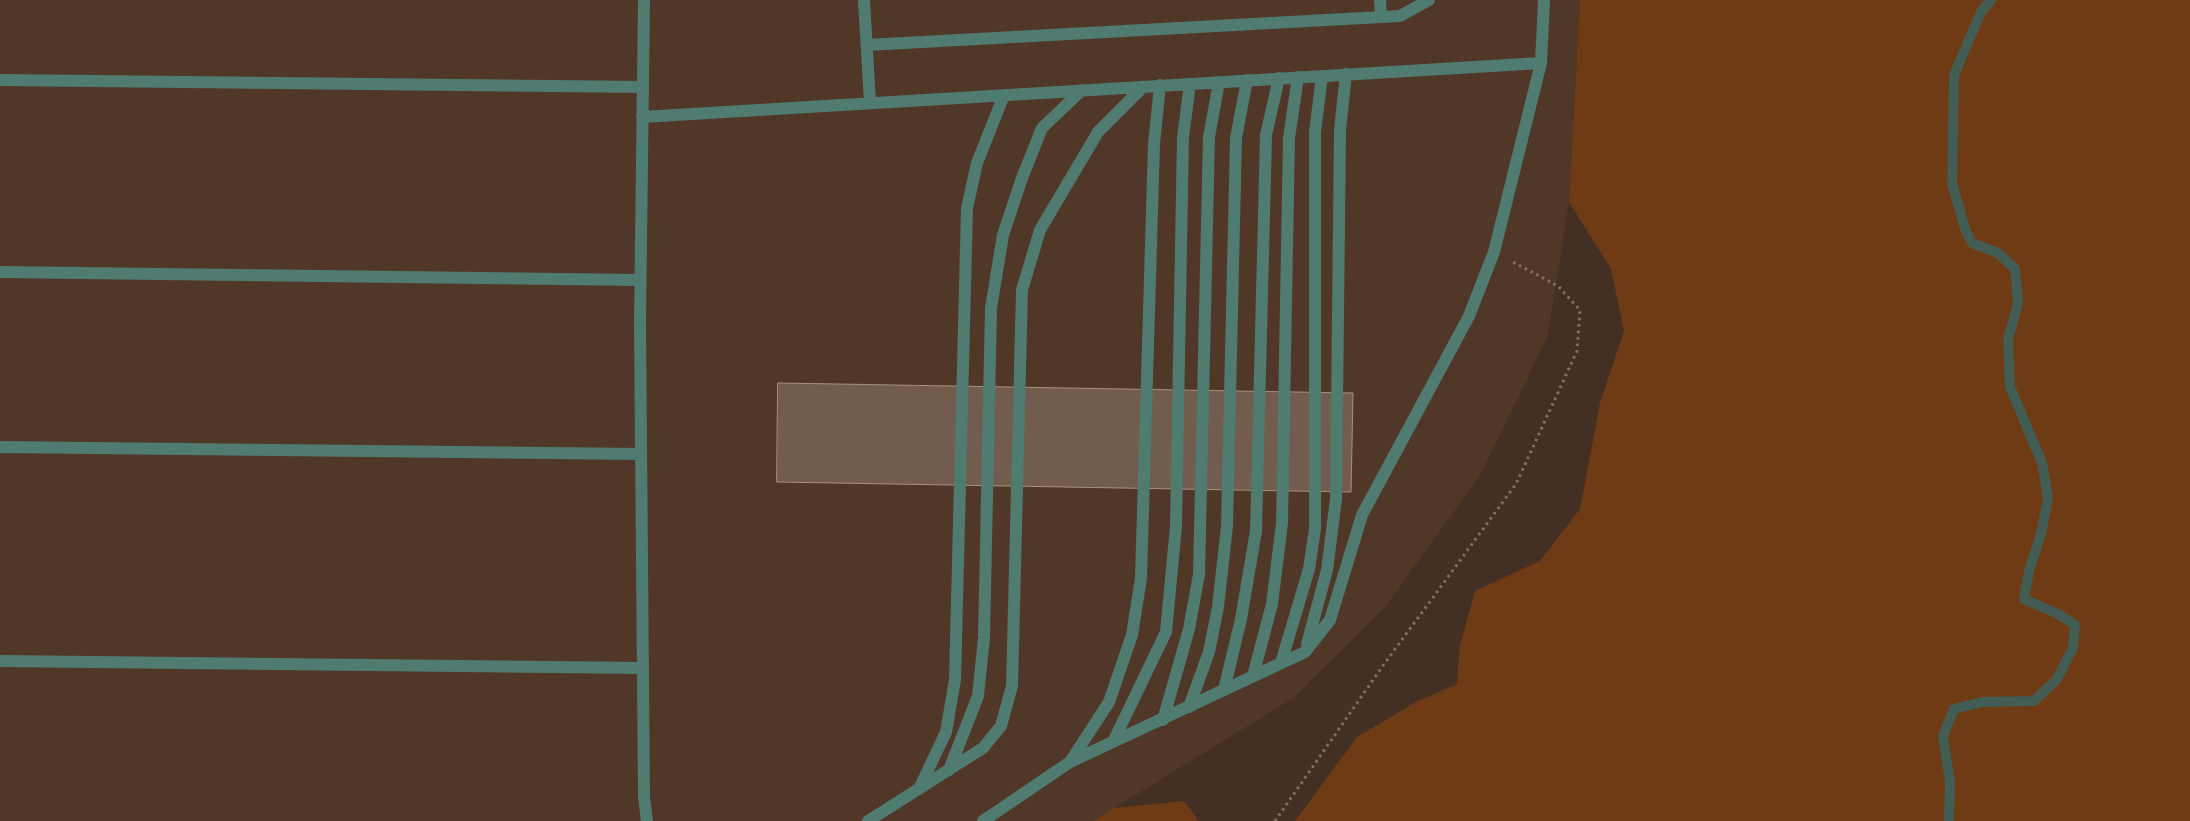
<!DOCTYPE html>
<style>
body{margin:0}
canvas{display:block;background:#432f23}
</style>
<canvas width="2190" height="821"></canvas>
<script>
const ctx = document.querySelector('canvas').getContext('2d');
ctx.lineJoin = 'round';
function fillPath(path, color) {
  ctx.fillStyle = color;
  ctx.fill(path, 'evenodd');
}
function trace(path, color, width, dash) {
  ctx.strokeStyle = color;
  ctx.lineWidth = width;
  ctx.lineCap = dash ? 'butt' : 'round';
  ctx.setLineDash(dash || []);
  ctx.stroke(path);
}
const built = new Path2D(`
 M0,0H1580L1569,202L1547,338L1479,477L1385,607L1292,699L1093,821H0Z`);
const green = new Path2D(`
 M1580,0H2190V821H1295L1357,737L1416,702L1457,684L1460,646L1475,591L1540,561L1580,509L1600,403L1624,331L1611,269L1569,202Z
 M1184,801L1199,821H1093L1114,808Z`);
const stream = new Path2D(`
 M1949,821L1950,782L1943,736L1954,709L1982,702L2034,701L2057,679L2073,648L2075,625L2058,614L2024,599L2029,571L2041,534L2048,498L2042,463L2010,387L2008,339L2018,303L2015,269L1998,253L1972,243L1965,229L1952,183L1954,75L1981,12L1991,0`);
const building = new Path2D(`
 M778,383L1353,393L1351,492L777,482Z`);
const path = new Path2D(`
 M1275,821L1382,667L1516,484L1577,351L1580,310L1558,286L1513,262`);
const minor = new Path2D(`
 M644,0L640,323L644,797L647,821
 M864,0L870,103
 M1380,0L1381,17
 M867,45L1400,16L1429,0
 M0,80L643,87
 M642,117L1541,63
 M0,272L640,280
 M0,447L641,454
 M1307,644L1327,570L1336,499L1340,130L1346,74
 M0,661L643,668
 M1281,663L1309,569L1315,529V132L1322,76
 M1253,676L1272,604L1282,523L1289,138L1298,77
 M1224,690L1241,619L1256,531L1266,135L1279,78
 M1189,707L1209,652L1218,607L1227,526L1236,138L1247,80
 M1163,720L1189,629L1199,574L1209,137L1219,82
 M1113,742L1166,632L1176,526L1183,137L1190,84
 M1070,762L1109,702L1132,635L1141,578L1154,144L1160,85
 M949,770L978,696L984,638L991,308L1003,235L1022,178L1042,128L1082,90
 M919,789L946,732L955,680L967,208L977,163L1004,95
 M868,821L983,748L1001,726L1012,686L1022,290L1040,230L1098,132L1143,87
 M983,821L1070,762L1305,652L1330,620L1362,515L1469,316L1494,252L1541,63L1544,0`);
fillPath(built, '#513727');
fillPath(green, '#6e3b14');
trace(stream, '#435c54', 10);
fillPath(building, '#725c4e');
trace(building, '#a99182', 1);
trace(path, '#827167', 3, [2.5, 4]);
trace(minor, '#4f7b70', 12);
</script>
